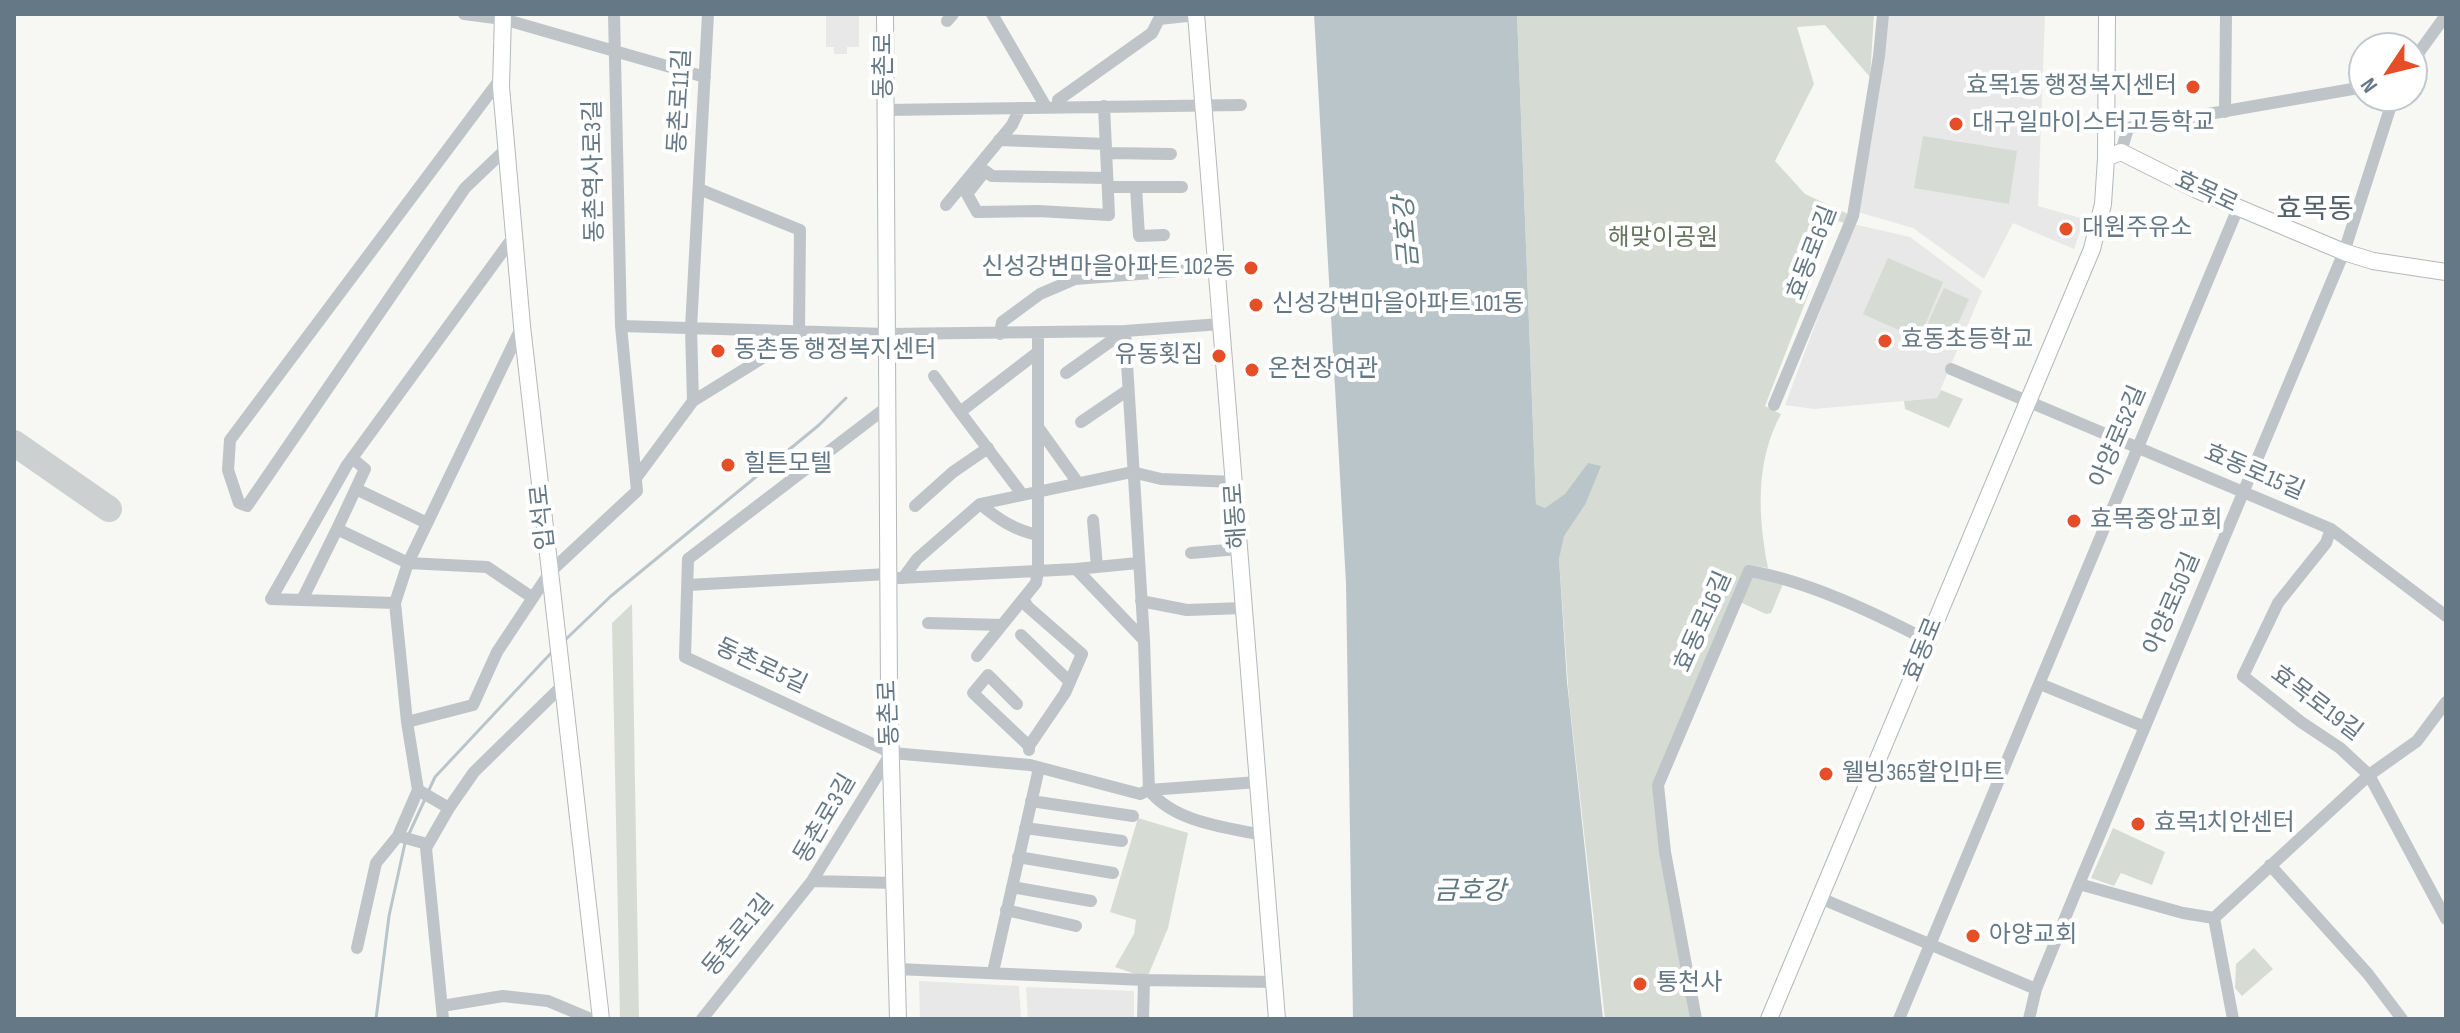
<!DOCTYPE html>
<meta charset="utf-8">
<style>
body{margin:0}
#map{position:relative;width:2460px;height:1033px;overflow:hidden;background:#f7f7f3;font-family:"Sofia Sans Condensed",sans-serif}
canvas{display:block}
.frame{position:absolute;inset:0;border:16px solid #657885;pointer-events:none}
.north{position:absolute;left:2348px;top:32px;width:80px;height:80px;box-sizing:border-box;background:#fff;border:2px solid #c1c9ce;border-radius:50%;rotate:235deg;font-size:22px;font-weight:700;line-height:32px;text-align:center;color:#657885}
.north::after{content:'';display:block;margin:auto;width:28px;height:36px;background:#e54e26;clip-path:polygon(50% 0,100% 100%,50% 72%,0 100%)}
</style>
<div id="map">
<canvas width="2460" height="1033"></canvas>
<div class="frame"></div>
<div class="north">N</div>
</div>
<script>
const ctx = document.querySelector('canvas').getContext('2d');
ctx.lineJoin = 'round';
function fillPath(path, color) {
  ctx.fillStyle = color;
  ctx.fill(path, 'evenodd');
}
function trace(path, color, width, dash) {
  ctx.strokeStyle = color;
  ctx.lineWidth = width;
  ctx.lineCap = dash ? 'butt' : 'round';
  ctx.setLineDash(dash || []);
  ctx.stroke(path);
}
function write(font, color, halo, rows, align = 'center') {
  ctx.font = font + ' "Sofia Sans Condensed","Noto Sans KR",sans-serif';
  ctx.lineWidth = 8;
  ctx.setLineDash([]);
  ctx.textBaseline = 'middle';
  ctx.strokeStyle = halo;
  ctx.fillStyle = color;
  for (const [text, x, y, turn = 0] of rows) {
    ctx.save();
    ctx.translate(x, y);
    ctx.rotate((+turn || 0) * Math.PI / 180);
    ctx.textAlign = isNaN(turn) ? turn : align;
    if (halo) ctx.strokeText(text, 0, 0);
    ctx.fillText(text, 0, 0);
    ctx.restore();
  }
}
const built = new Path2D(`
 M826,14H859V47H847V54H834V47H826Z
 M1888,14H2045L2038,206L2084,219L2074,249L2013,223L1984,279L1913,228L1858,212Z
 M1853,224L1910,237L1982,291L1937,398L1814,409L1785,405Z
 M919,981L1019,986L1021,1019H920Z
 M1026,987L1134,991V1019H1028Z`);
const green = new Path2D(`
 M1517,14H1874L1870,77L1825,25L1797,27L1814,84L1775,161L1805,194L1848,214L1844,223L1838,221L1835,228L1818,221L1793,281L1810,290L1765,406L1781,414C1755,462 1758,516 1768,568L1749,565L1656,778L1660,849L1690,1019H1605L1569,699L1559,559L1563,536L1585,505L1588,464L1565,495L1545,508L1536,504Z
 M1923,136L2017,151L2009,204L1914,188Z
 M1888,258L1943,282L1919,339L1863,314Z
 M1944,288L1969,299L1946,350L1921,338Z
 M1941,390L1963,399L1949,428L1905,409L1904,401L1937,398Z
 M1757,575L1783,584L1771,613L1766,614L1740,602L1750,578Z
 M632,604L639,1019H620L612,623Z
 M1138,818L1188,833L1168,928L1147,978L1115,967L1134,934L1136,920L1110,912Z
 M2113,828L2165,852L2152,885L2121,873L2114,886L2091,878Z
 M2254,948L2273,969L2242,996L2235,988L2236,964Z`);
const water = new Path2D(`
 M1314,14H1517L1536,504L1545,508L1565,494L1588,463L1601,466L1585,505L1564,536L1559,559L1567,682L1603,1019H1353L1346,583Z`);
const stream = new Path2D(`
 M564,641L611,596L819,425L846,398
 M428,792L435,777L552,652
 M408,836L425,799
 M376,1019L389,916L405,843`);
const taxiway = new Path2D(`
 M14,443L109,509`);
const street = new Path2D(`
 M464,14L503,19L705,77
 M992,14L1046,107
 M947,21L953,14
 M2412,62L2446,15
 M501,78L230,440L228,470L239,503L247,506L465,188L506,149
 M1104,106L1109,215L1038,211L977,212L967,194L985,171L992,176L1107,178
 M1058,107V100L1152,33L1159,19L1196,15
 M885,110L1241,105
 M2225,112L2226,14
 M999,140L1106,144
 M2121,152L2128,128L2364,87
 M1106,153L1171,154
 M1108,187H1182
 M1136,187L1139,236L1164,235
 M699,189L800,230L799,331
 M946,205L1012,125L1020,108
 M1221,324L1125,331L1144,640L1149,790C1174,822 1224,827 1262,835
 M621,326L886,334L1125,331
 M1000,334L1002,322L1040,294L1075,279L1216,268
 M1951,369L2331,529L2446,616
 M1066,373L1125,331
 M934,376L960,412
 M693,401L691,328L708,14
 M1774,405L1853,216L1879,56L1883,14
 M887,407L688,559L685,657L892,753L1030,765L1140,794L1149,790L1258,782
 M1081,422L1128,390
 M1038,427L1078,483
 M352,458L365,469L337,529L408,563L487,567L533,598
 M636,478L693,401L769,354
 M356,489L427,523
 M1022,494L960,412L1038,352
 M980,504C998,519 1014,530 1038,535
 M915,506L953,472L988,448
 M1093,520L1097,567
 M2331,529L2326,543L2278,603L2243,676L2301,722L2340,748L2369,775L2446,919
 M1191,553L1239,549
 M1076,569L1144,640
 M899,578L1076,569L1138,563
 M903,578L917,559L980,504L1132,472L1161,479L1235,482
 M688,585L888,574
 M1023,599L1028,607L1082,654L1065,693L1029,746
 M302,600L338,527
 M1141,601L1187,610L1243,608
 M395,603L271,599L347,465L514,236
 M928,623L1002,625
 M1021,635L1070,682
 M977,656L1036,583L1038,571V334
 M2040,684L2145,727
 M1017,704L988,675L973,693L1029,746V750
 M407,722L473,705L497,652L550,572L637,491L621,326L614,14
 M418,790L449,808
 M1031,801L1133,816
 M1025,828L1122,841
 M398,836L427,844
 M1018,857L1113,873
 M2270,865L2368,974L2402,1019
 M812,881L896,883
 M2079,884L2183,913L2214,918
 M1012,887L1091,901
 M1820,898L2036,989
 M1006,910L1076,926
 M357,948L376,863L398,836L418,790L407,722L395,603L408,563L522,326
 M897,969L1144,980
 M993,972L1039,768
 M442,1006L503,996L548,1001L591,1019
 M443,1019L426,848L449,808L474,772L563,685
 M702,1019L812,881L890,755
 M1143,1019L1144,980L1274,982
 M1696,1019L1665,852L1658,785L1749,571C1808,581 1874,613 1927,640
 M1899,1019L2238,208
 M2029,1019L2036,989L2079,884L2344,252L2394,96
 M2233,1019L2214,918L2369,775L2417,741L2446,702`);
const secondary = new Path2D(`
 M503,14L501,87L522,326L601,1019
 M885,14L889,690L898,1019
 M1196,14L1277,1019
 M2106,158L2121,152L2199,191L2344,252L2373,261L2446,272
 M1769,1019L2092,249L2103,204L2106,158L2107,14`);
const markers = [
 [2193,87,8,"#e54e26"],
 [1956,124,8,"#e54e26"],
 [2066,229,8,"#e54e26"],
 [1251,268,8,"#e54e26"],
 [1256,305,8,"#e54e26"],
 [1885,341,8,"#e54e26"],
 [718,351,8,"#e54e26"],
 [1219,356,8,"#e54e26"],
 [1252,370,8,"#e54e26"],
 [728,465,8,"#e54e26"],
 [2074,521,8,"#e54e26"],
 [1826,774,8,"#e54e26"],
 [2138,824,8,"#e54e26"],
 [1973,936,8,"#e54e26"],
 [1640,984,8,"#e54e26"]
];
const streetNames = [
 ["동촌로",885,66,-90],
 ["동촌로11길",681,101,-87],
 ["동촌역사로3길",595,171,-91],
 ["효목로",2206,193,25],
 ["효동로6길",1813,253,-69],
 ["아양로52길",2119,437,-67],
 ["효동로15길",2254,473,23],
 ["해동로",1237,516,-94],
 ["입석로",544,517,-96],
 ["아양로50길",2173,604,-67],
 ["효동로16길",1704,622,-66],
 ["효동로",1924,650,-68],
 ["동촌로5길",761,667,25],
 ["효목로19길",2316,704,37],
 ["동촌로",890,713,-92],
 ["동촌로3길",826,819,-60],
 ["동촌로1길",739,936,-51]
];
const poiNames = [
 ["효목1동 행정복지센터",2177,87,"right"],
 ["대구일마이스터고등학교",1972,124],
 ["대원주유소",2082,229],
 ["신성강변마을아파트 102동",1235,268,"right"],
 ["신성강변마을아파트 101동",1272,305],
 ["효동초등학교",1901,341],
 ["동촌동 행정복지센터",734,351],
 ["유동횟집",1203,356,"right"],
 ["온천장여관",1268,370],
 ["힐튼모텔",744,465],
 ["효목중앙교회",2090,521],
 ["웰빙365할인마트",1842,774],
 ["효목1치안센터",2154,824],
 ["아양교회",1989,936],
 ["통천사",1656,984]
];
const parkNames = [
 ["해맞이공원",1663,239]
];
const waterNames = [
 ["금호강",1408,232,-95],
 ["금호강",1470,892]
];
const quarterNames = [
 ["효목동",2315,211]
];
fillPath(built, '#e7e8e7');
fillPath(green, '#d6dcd3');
fillPath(water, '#bac5ca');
trace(stream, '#bac5ca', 3);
trace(taxiway, '#ccd0d0', 26);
trace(secondary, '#b2b8bc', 18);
trace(street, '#bfc4c8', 12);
trace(secondary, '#fff', 16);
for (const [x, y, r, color] of markers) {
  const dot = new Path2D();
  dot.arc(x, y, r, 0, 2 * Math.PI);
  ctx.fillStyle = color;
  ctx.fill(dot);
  trace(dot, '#fff', 3);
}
write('24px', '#657885', '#fff', streetNames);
write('24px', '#657885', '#fff', poiNames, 'left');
write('24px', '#667760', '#fff', parkNames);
write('italic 26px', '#617981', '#fff', waterNames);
write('28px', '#53606a', '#fff', quarterNames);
</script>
